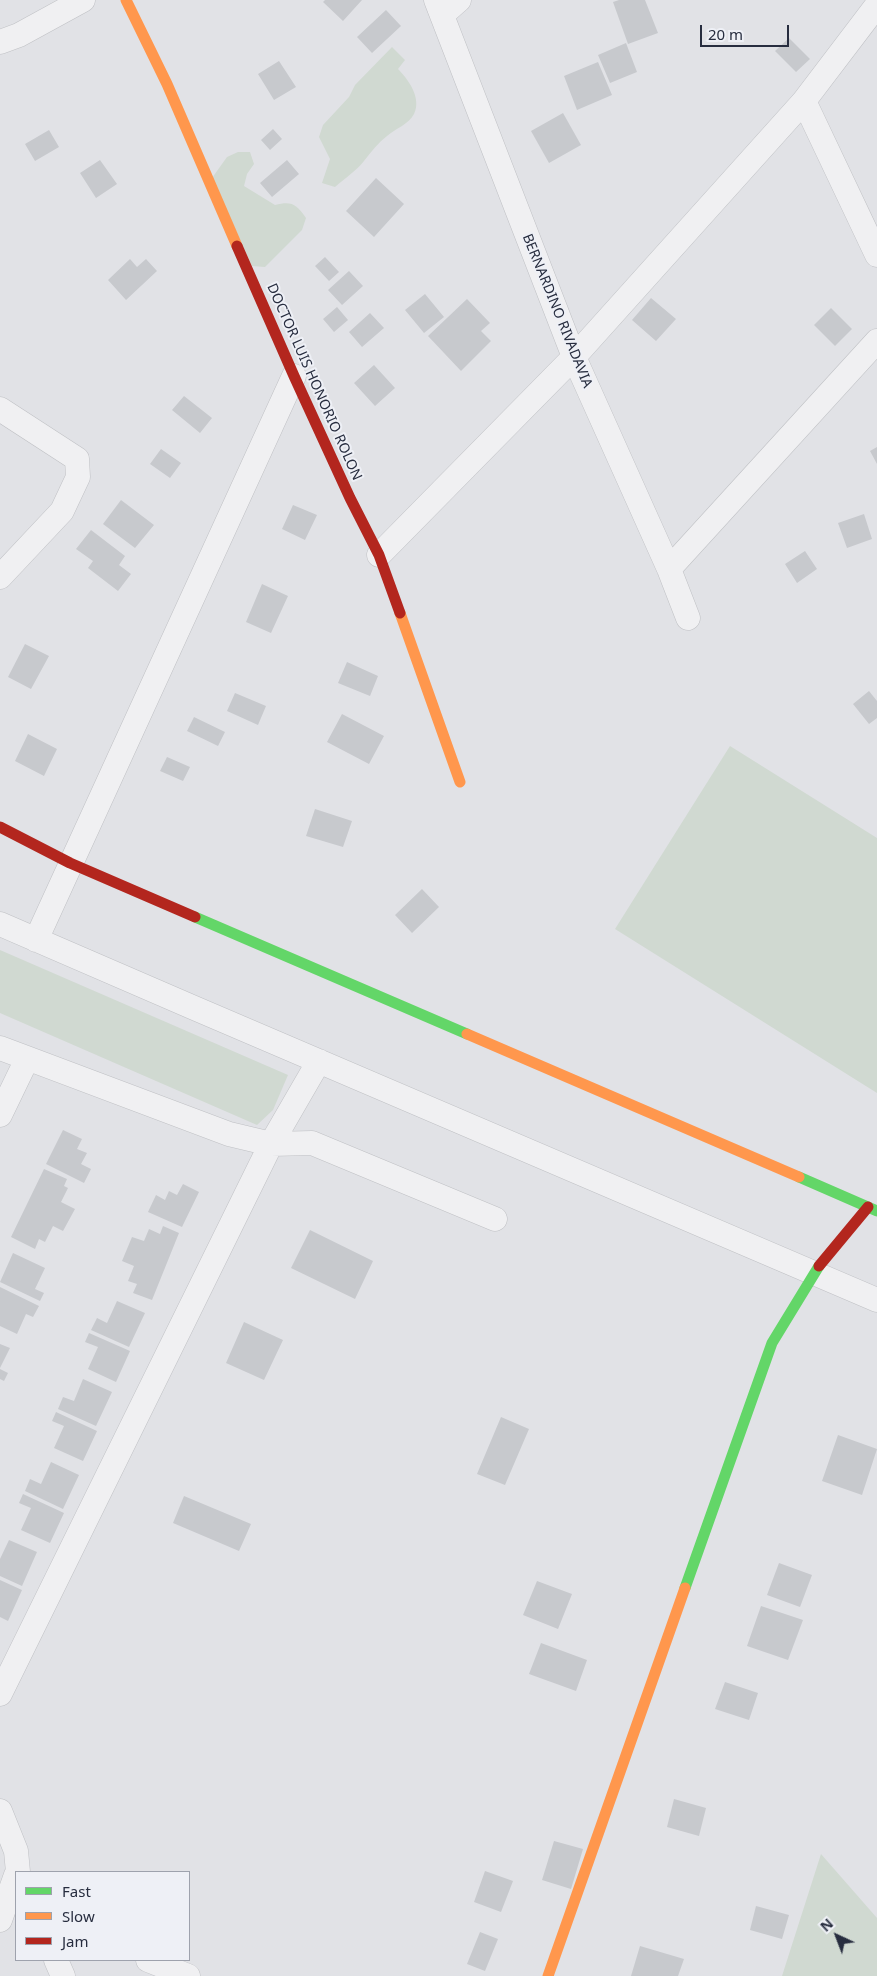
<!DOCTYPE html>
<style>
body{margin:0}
#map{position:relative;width:877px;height:1976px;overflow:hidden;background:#e1e2e6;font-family:"Noto Sans",sans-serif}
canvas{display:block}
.legend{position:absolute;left:15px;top:1871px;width:175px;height:90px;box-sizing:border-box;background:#eef0f6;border:1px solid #9ea2ad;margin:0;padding:6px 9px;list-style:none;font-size:15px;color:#272d3f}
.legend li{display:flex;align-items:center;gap:10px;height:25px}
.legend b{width:25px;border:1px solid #9ea2ad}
.north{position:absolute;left:812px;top:1911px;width:50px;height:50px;-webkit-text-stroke:4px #eef0f6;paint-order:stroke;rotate:317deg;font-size:14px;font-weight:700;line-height:20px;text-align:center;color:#272d3f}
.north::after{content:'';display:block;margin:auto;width:18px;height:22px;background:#272d3f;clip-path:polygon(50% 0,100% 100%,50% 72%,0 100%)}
.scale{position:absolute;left:700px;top:25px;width:89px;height:22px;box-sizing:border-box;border:2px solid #272d3f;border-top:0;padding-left:6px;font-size:15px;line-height:18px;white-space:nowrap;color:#272d3f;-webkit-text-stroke:4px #eef0f6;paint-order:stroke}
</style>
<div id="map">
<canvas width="877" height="1976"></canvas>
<ul class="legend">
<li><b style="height:6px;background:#63d668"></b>Fast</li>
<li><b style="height:6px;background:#ff974d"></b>Slow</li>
<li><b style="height:6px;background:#b3261e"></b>Jam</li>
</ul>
<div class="north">N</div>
<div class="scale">20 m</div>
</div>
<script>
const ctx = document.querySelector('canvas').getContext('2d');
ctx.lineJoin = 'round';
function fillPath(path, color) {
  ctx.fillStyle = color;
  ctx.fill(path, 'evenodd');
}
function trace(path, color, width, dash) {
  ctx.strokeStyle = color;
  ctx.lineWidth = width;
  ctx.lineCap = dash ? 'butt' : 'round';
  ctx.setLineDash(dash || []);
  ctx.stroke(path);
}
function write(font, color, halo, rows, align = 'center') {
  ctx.font = font + ' "Noto Sans",sans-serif';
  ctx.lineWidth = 4;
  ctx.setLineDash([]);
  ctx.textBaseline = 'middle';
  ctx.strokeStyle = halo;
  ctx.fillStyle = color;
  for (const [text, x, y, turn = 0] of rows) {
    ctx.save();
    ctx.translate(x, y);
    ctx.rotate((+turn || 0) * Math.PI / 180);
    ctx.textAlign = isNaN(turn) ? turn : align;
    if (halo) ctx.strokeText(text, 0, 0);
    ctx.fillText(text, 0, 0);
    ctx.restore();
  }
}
const green = new Path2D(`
 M392,47L405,60L398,69C408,79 422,98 414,114C409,124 395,129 387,136C378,143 371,152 364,161C356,171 344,179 335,187L322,183L330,159L319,137L323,125L349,97L355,85Z
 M238,152H250L254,164L247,174L244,186L275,205C292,201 296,204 306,218L302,230L265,267L252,266L212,178L227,157Z
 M730,746L877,838V1093L615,929Z
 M0,950L288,1075L273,1110L257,1125L0,1013Z
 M821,1854L877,1918V1976H782Z`);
const building = new Path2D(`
 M325,0H362L343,21L323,2Z
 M619,0H645L658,33L628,44L613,2Z
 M386,10L401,26L372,53L357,37Z
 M789,38L810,59L796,72L775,51Z
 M626,43L637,72L610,83L598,55Z
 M279,61L296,87L274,100L258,74Z
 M598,62L612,95L577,110L564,76Z
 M563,113L581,145L549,163L531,131Z
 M273,129L282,139L270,150L261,140Z
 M49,130L59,147L35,161L25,144Z
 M100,160L117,184L96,198L80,173Z
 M287,160L299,174L272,197L260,183Z
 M376,178L404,204L374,237L346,211Z
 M325,257L339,272L329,281L315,266Z
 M130,259L137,267L146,259L157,271L126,300L108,280Z
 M349,271L363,286L342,305L328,290Z
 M425,294L444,317L424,333L405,310Z
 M651,298L676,319L656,341L632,320Z
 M467,299L490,323L481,331L491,341L461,371L428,336Z
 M337,307L348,320L334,332L323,319Z
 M831,308L852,329L835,346L814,325Z
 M370,313L384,328L362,347L349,332Z
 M374,365L395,388L375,406L354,383Z
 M184,396L212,418L200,433L172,410Z
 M877,447V464L870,451Z
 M161,449L181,463L170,478L150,464Z
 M121,500L154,525L135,548L103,524Z
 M293,505L317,515L305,540L282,529Z
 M864,514L872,539L847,548L838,523Z
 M91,530L125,556L119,565L131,574L118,591L88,568L93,561L76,549Z
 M805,551L817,569L797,583L785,564Z
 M262,584L288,596L271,633L246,622Z
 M25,644L49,656L31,689L8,677Z
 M347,662L378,676L370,696L338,683Z
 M869,691L877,701V718L869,724L853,704Z
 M235,693L266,706L258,725L227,711Z
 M342,714L384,736L369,764L327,742Z
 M194,717L225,732L218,746L187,731Z
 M28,734L57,749L44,776L15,761Z
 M167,757L190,767L183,781L160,771Z
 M315,809L352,821L343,847L306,836Z
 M422,889L439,907L412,933L395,915Z
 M63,1130L82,1139L77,1149L87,1153L81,1164L91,1169L84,1183L46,1164Z
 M44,1169L67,1179L64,1186L68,1188L61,1202L75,1209L63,1231L53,1226L45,1242L39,1239L35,1249L11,1237Z
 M183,1184L199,1192L182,1227L148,1212L156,1195L165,1200L169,1191L177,1195Z
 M163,1226L179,1233L152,1300L133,1293L137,1284L128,1281L134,1266L122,1261L132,1237L144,1241L149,1229L160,1234Z
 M310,1230L373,1261L355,1299L291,1268Z
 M13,1253L45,1268L35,1289L44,1293L40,1301L0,1282Z
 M0,1287L39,1306L33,1317L26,1314L17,1334L0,1326Z
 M117,1301L145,1313L129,1347L91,1330L97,1318L107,1323Z
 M244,1322L283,1340L264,1380L226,1363Z
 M89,1333L130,1351L116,1382L88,1369L98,1347L85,1342Z
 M0,1344L10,1348L0,1368Z
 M0,1369L8,1373L4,1381L0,1379Z
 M83,1379L112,1392L96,1426L58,1409L63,1397L74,1401Z
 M56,1412L97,1431L83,1461L54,1448L64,1426L52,1421Z
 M501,1417L529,1429L505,1485L477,1474Z
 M838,1435L877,1449L862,1495L822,1481Z
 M51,1462L79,1475L63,1509L25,1491L30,1479L41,1484Z
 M23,1494L64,1513L50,1543L21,1530L31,1508L19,1503Z
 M184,1496L251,1524L239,1551L173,1523Z
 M9,1540L37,1552L22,1586L0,1576V1559Z
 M779,1563L812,1575L800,1607L767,1595Z
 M0,1580L22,1590L8,1621L0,1617Z
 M537,1581L572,1594L558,1629L523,1615Z
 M761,1606L803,1620L788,1660L747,1646Z
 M541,1643L587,1660L576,1691L529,1674Z
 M725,1682L758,1693L749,1720L715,1709Z
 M674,1799L706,1808L699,1836L667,1827Z
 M554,1841L583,1849L571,1889L542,1880Z
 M485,1871L513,1881L501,1912L474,1902Z
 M756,1906L789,1915L782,1939L750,1930Z
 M480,1932L498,1939L485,1971L467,1964Z
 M640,1946L684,1959L678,1976H631Z`);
const street = new Path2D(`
 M436,0L574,357L669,569L688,618
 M442,15L459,0
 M0,42L19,35L83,0
 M804,101L877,255
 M0,409L77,459L78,477L62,511L0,577
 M379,555L574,357L804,101L877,5
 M669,569L877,341
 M0,924L192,1007L877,1300
 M36,940L294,376
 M0,1048L229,1134L271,1144L312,1143L495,1219
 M0,1115L27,1059
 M0,1694L271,1144L319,1061
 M0,1811L16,1851L18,1872
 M0,1920L16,1875
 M56,1960L63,1976
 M148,1960L188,1976`);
const fast = new Path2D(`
 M195,917L467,1034
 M799,1177L877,1211
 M685,1588L772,1343L819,1266`);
const slow = new Path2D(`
 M126,0L167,84L237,246
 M400,613L460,782
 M467,1034L799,1177
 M548,1976L685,1588`);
const jam = new Path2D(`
 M237,246L294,376L350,498L379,555L400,613
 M0,827L70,863L195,917
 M819,1266L868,1207`);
const streetNames = [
 ["BERNARDINO RIVADAVIA",557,311,68],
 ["DOCTOR LUIS HONORIO ROLON",314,382,66]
];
fillPath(green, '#d0d9d1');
fillPath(building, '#c7c9cd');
trace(street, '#bfc0c4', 25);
trace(street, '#f0f0f2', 24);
trace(fast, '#63d668', 11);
trace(slow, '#ff974d', 11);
trace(jam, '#b3261e', 11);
write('14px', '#272d3f', '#eef0f6', streetNames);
</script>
